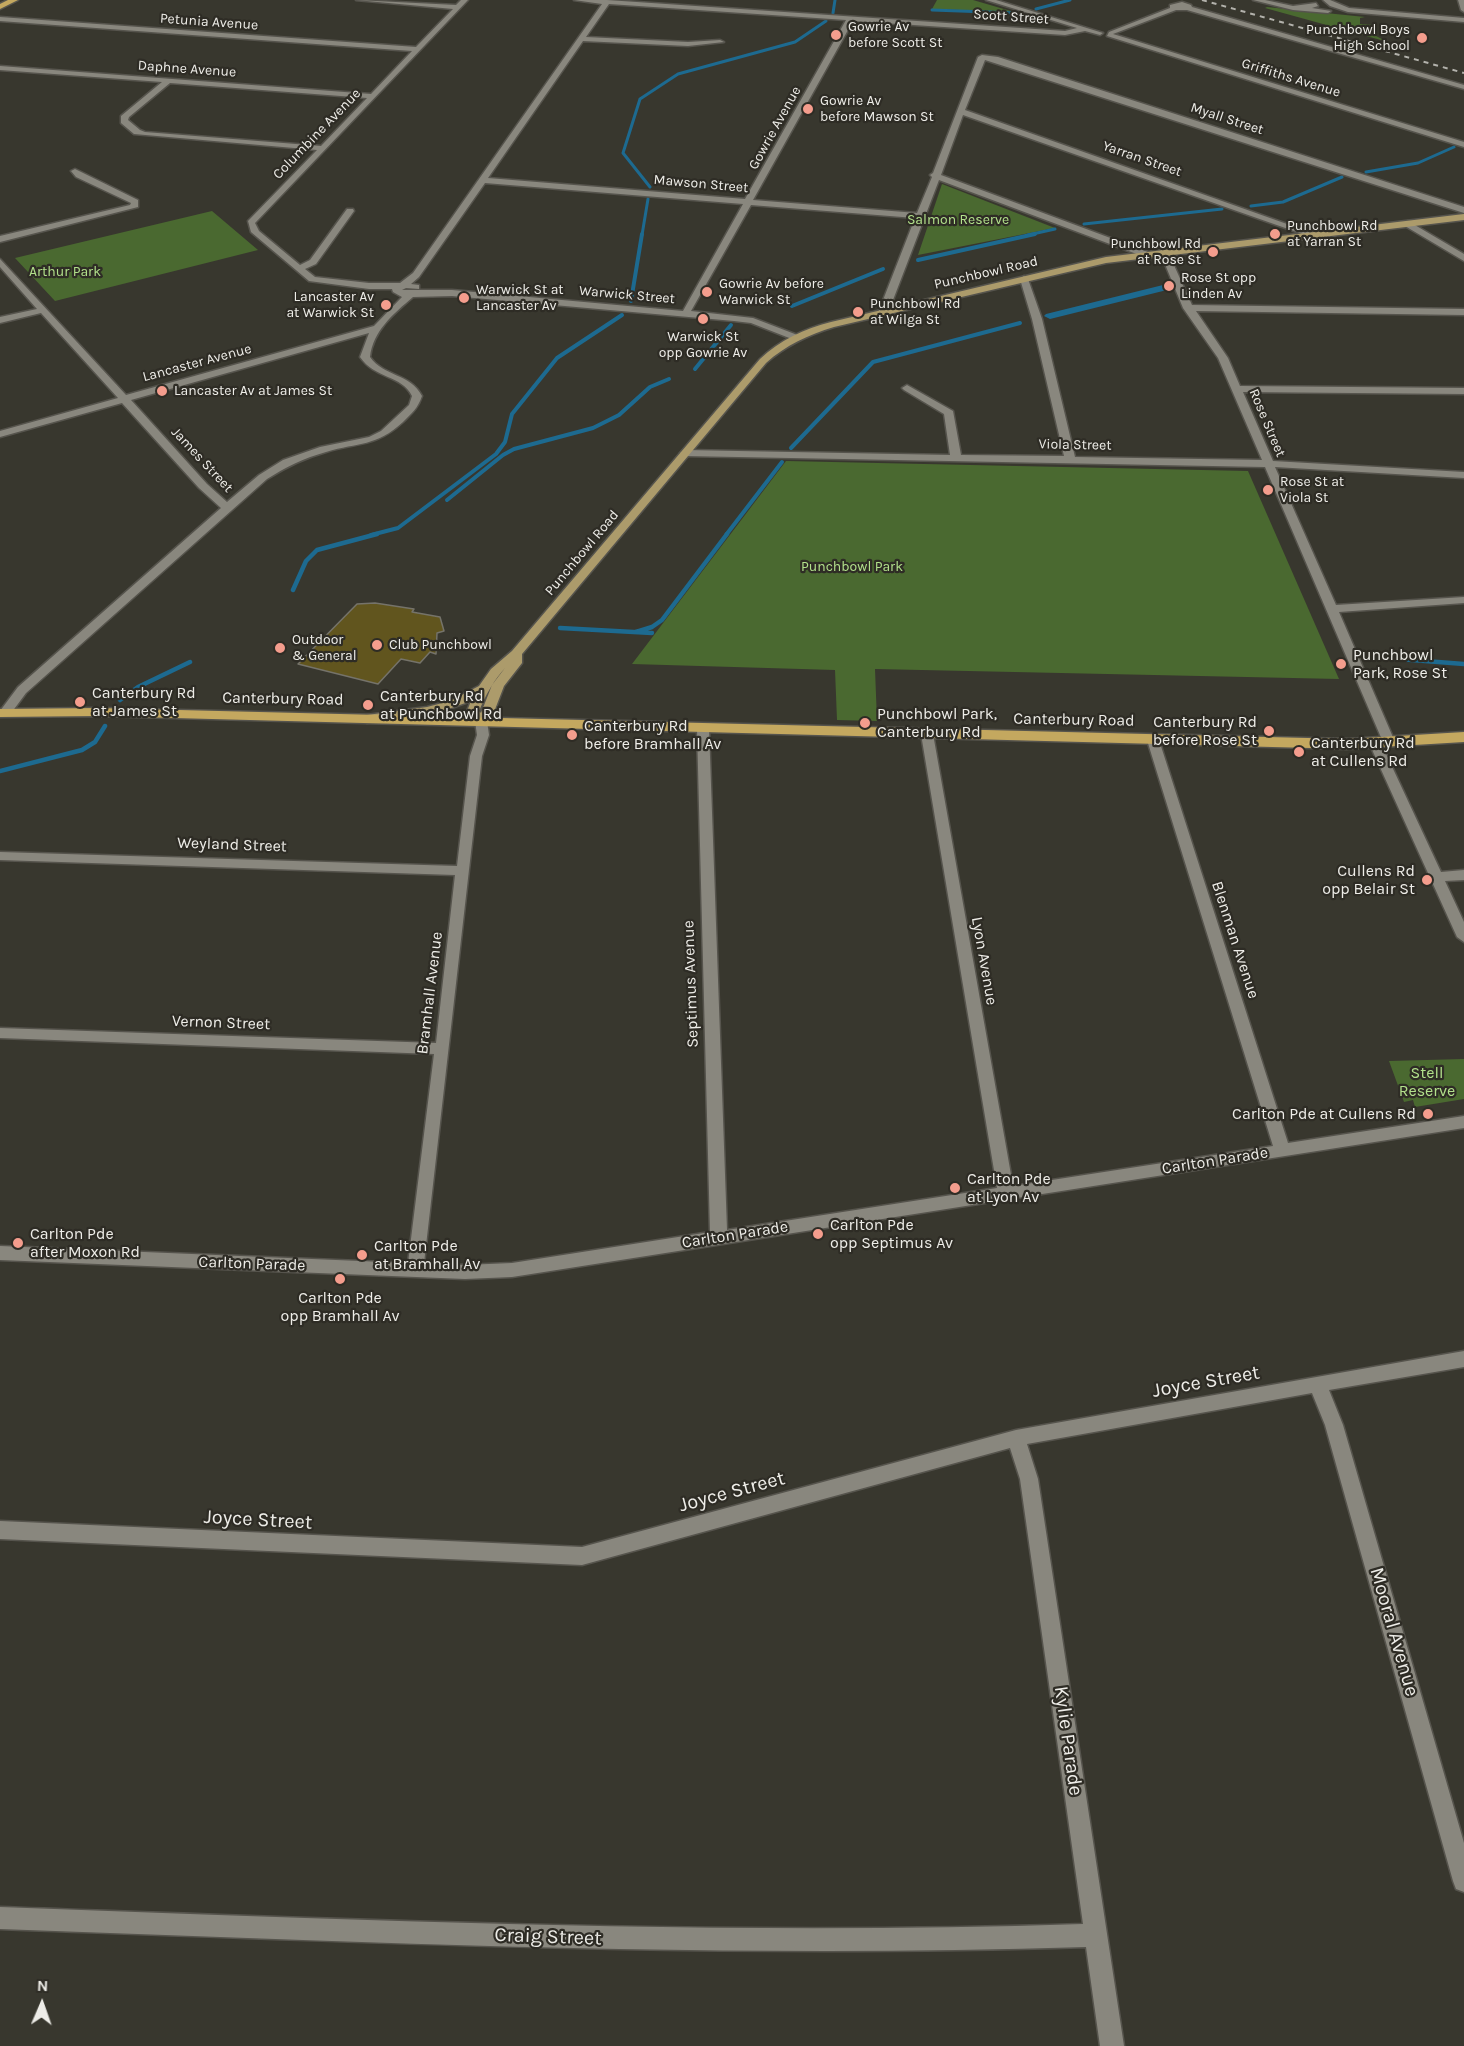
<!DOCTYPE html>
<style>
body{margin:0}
#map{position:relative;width:1464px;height:2046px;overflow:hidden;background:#38372e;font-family:Karla,sans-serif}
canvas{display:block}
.north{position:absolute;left:12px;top:1974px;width:60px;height:60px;-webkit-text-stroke:4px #2e2c25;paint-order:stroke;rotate:2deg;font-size:16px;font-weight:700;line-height:24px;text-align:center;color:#eeede8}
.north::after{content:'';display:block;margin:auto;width:21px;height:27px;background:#eeede8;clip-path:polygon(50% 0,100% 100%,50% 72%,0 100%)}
</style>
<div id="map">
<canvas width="1464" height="2046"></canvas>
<div class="north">N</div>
</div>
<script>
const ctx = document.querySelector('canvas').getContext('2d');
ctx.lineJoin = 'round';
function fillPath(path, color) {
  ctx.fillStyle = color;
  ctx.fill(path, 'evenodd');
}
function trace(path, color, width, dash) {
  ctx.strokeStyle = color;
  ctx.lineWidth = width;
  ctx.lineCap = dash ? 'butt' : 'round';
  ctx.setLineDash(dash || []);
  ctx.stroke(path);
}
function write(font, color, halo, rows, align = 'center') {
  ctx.font = font + ' Karla,sans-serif';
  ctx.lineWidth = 4.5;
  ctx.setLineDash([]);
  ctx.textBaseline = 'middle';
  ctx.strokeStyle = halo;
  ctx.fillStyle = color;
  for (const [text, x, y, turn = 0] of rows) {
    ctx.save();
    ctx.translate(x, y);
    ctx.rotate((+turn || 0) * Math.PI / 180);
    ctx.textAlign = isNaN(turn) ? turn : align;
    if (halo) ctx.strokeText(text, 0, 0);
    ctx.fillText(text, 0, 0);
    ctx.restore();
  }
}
const green = new Path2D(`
 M937,0H973L1014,12L932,9Z
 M1267,7L1365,17L1360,18V24L1373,25L1374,35L1388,42L1265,8Z
 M942,184L1055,228L918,255Z
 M212,211L258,250L55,301L15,258Z
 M786,461L1248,471L1339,679L875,669L877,721L837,720L835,670L632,664Z
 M1464,1059V1099L1415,1107L1413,1100L1404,1102L1389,1061Z`);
const streamFar2 = new Path2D(`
 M1036,9L1070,0
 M932,10L1015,13
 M833,13L835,0
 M1366,172L1418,163L1454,147
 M650,187L623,153L640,99L678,74L795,42L826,21
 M1251,206L1283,202L1342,177
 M1084,224L1222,209
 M642,235L648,199
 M1028,235L1055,229`);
const streamFar1 = new Path2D(`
 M918,260L1035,234
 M631,301L642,234
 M792,306L883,269
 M695,369L731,325
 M791,448L873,362L1020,323
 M447,500L503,455L514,449L593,428L619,415L650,387L669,379
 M371,535L398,528L496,454L505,442L512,414L557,358L622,315
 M726,535L782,462`);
const stream = new Path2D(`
 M293,590L306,561L317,550L377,534
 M560,628L652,633
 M636,632L652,627L662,620L727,534
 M1373,657L1464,664
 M120,700L138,687L190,662
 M0,771L82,750L95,742L105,726`);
const canal = new Path2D(`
 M1163,285L1168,288L1167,290L1050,319L1044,316L1046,314Z`);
const building = new Path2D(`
 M375,603L414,609L412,612L440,617L444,631L437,633L436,654L430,652L420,663L401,659L378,684L298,664L357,604Z`);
const minor = new Path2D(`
 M356,0L456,5L461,0H468L255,223L259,231L300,265L310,260L347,209H353L354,211L316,264L305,269L315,277L369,283H400L413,273L602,4L574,0H607L1065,31L1077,28L986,0H996L1103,33L1100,35L1085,31L1065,35L853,21L753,200L917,213L932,177L930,175L933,173L978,57L982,55L998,57L1464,207V213L985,60L965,110L1318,235L1311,237L963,115L941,175L1148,252V256H1142L939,180L888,313L883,316L878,313L915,218L751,205L691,311L753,318L800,336L802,338L797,341L751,323L734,321L452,296L413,297C393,314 373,331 370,357C384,377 410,373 422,396C418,408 412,413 403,422C376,447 359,442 326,452C304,458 286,467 267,479L26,693L9,716H1L0,711L18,687L221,508L199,488L122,403L0,437V431L118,398L41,313L0,323V317L37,309L0,267V259L126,395L374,326L402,297L393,292L392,289H369L309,281L251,232L248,221L317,150L134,134L121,123V116L162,82L0,70V66L371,94L412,51L0,21V17L416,47L453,9ZM609,4L846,20L745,199L488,178L583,41L688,46L724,42L720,40L688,42L586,37ZM170,83L367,98L321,146L145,132L140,130L128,120L129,117ZM485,183L743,204L683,311L452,290H402L406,288L419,289V285L411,284L419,277ZM369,333L360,357C375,379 402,375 412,396L409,405L381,431L369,437L320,447L283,460L259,475L227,502L207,484L131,400Z
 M1253,0H1265L1293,6L1316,3L1318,6L1312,8L1331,11L1328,13L1293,10Z
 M1323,0H1330L1349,8L1464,18V22L1348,12L1330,6Z
 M1458,0H1464V12L1461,10Z
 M1182,2L1191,5L1192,7L1464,85V89L1187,10H1176L1113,34L1464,142V147L1107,36L1109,32L1170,8V5Z
 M75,169L138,200V207L0,242V236L130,205L131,203L76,177L71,171Z
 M1408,221L1464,254V261L1405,226L1404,224Z
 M1161,250L1168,252L1192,305L1464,309V315L1196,311L1228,358L1240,386L1464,388V394L1243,392L1273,461L1464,472V478L1275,467L1336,605L1464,597V603L1339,612L1395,742L1393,745L1389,746L1383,742L1265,467L685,456L680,453L685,450L950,455L944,414L904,390L902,388L907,385L953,411L961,455L1064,456L1032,319L1020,279L1024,276L1028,279L1042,319L1075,457L1262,460L1218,358L1183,308L1160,252Z
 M481,717L487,721L489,735L482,756L424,1263L465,1265L512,1263L710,1232L697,729L703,725L709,729L727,1230L997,1188L921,734L927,730L933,734L1013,1186L1273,1146L1147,740L1153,736L1159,740L1288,1143L1464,1116V1128L512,1277L465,1279L0,1260V1246L408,1263L434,1054L0,1038V1028L436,1043L455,875L0,860V852L457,866L470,756L477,735L475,721Z
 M1375,739L1381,743L1441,872L1464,870V880L1445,881L1464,922V942L1457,937L1369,743Z
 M1464,1351V1367L1329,1390L1343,1425L1464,1843V1892L1456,1889L1453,1881L1325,1425L1312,1393L1027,1444L1038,1479L1124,2046H1100L1086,1947C724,1959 362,1942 0,1929V1907C361,1920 722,1936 1083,1924L1020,1479L1010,1448L582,1565L0,1539V1521L582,1547L1016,1430Z`);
const major = new Path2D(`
 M1464,214V220L1106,263L834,327C808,335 786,345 766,363L522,654V663L504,686L494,712L485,724H477L467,711L471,701L440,712L367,723L361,719L367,715L427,707L450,701L479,686L491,669L512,651L760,359C780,340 804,329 831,322L1106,257ZM505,668L492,685L481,713L479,711C486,695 493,681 505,668Z`);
const highway = new Path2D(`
 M8,0H18L0,9V4Z
 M98,708L1348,739L1464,732V742L1348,749L98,716L0,717V709Z`);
const rail = new Path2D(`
 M1202,0L1464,73`);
const markers = [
 [836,35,6,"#f49d8d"],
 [1422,38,6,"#f49d8d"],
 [808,109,6,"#f49d8d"],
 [1275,234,6,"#f49d8d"],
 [1213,252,6,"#f49d8d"],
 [1169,286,6,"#f49d8d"],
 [707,292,6,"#f49d8d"],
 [464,298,6,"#f49d8d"],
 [386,305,6,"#f49d8d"],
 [858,312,6,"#f49d8d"],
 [703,319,6,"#f49d8d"],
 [162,391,6,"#f49d8d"],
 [1268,490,6,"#f49d8d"],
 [377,645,6,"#f49d8d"],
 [280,648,6,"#f49d8d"],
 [1341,664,6,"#f49d8d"],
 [80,702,6,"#f49d8d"],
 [368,705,6,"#f49d8d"],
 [865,723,6,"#f49d8d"],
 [1269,731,6,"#f49d8d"],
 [572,735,6,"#f49d8d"],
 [1299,752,6,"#f49d8d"],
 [1427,880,6,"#f49d8d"],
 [1428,1114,6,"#f49d8d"],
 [955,1188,6,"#f49d8d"],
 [818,1234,6,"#f49d8d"],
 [18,1243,6,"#f49d8d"],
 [362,1255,6,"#f49d8d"],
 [340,1279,6,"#f49d8d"]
];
const farStreetnames = [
 ["Scott Street",1011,17,4],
 ["Petunia Avenue",209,22,4],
 ["Daphne Avenue",187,69,4],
 ["Griffiths Avenue",1291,78,17],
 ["Myall Street",1227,119,18],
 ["Gowrie Avenue",775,128,-61],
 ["Columbine Avenue",317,134,-46],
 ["Yarran Street",1142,159,19],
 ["Mawson Street",701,184,5],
 ["Punchbowl Road",986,273,-13],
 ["Warwick Street",627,295,5],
 ["Lancaster Avenue",197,363,-15],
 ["Rose Street",1267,423,67],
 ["Viola Street",1075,445,1],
 ["James Street",202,460,47],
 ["Punchbowl Road",582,553,-50]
];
const farPoinames = [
 ["Gowrie Av",848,27],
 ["before Scott St",848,43],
 ["Punchbowl Boys",1410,30,"right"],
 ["High School",1410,46,"right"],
 ["Gowrie Av",820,101],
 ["before Mawson St",820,117],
 ["Punchbowl Rd",1287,226],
 ["at Yarran St",1287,242],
 ["Punchbowl Rd",1201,244,"right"],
 ["at Rose St",1201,260,"right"],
 ["Rose St opp",1181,278],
 ["Linden Av",1181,294],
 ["Gowrie Av before",719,284],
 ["Warwick St",719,300],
 ["Warwick St at",476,290],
 ["Lancaster Av",476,306],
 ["Lancaster Av",374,297,"right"],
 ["at Warwick St",374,313,"right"],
 ["Punchbowl Rd",870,304],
 ["at Wilga St",870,320],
 ["Warwick St",703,337,"center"],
 ["opp Gowrie Av",703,353,"center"],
 ["Lancaster Av at James St",174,391],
 ["Rose St at",1280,482],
 ["Viola St",1280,498],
 ["Outdoor",292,640],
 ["& General",292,656],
 ["Club Punchbowl",389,645]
];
const farParknames = [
 ["Salmon Reserve",958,220],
 ["Arthur Park",65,272],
 ["Punchbowl Park",852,567]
];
const poiNames = [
 ["Punchbowl",1353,655],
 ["Park, Rose St",1353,673],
 ["Canterbury Rd",92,693],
 ["at James St",92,711],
 ["Canterbury Rd",380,696],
 ["at Punchbowl Rd",380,714],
 ["Punchbowl Park,",877,714],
 ["Canterbury Rd",877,732],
 ["Canterbury Rd",1257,722,"right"],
 ["before Rose St",1257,740,"right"],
 ["Canterbury Rd",584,726],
 ["before Bramhall Av",584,744],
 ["Canterbury Rd",1311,743],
 ["at Cullens Rd",1311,761],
 ["Cullens Rd",1415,871,"right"],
 ["opp Belair St",1415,889,"right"],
 ["Carlton Pde at Cullens Rd",1416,1114,"right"],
 ["Carlton Pde",967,1179],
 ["at Lyon Av",967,1197],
 ["Carlton Pde",830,1225],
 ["opp Septimus Av",830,1243],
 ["Carlton Pde",30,1234],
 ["after Moxon Rd",30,1252],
 ["Carlton Pde",374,1246],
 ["at Bramhall Av",374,1264],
 ["Carlton Pde",340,1298,"center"],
 ["opp Bramhall Av",340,1316,"center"]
];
const streetNames = [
 ["Canterbury Road",283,699,1],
 ["Canterbury Road",1074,720,1],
 ["Weyland Street",232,845,2],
 ["Blenman Avenue",1235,940,72],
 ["Lyon Avenue",984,961,80],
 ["Septimus Avenue",691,984,-92],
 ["Bramhall Avenue",430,993,-83],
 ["Vernon Street",221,1023,2],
 ["Carlton Parade",1215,1161,-9],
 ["Carlton Parade",735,1235,-9],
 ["Carlton Parade",252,1264,2]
];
const parkNames = [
 ["Stell",1427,1073],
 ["Reserve",1427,1091]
];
const nearStreetnames = [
 ["Joyce Street",1206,1382,-10],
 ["Joyce Street",732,1492,-15],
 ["Joyce Street",258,1520,3],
 ["Mooral Avenue",1394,1632,74],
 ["Kylie Parade",1068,1741,82],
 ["Craig Street",548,1937,2]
];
fillPath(green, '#4a6930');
trace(streamFar2, '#1d6a90', 3);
trace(streamFar1, '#1d6a90', 4);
trace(stream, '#1d6a90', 4.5);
fillPath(canal, '#1d6a90');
fillPath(building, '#61551e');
trace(building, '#75736a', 1.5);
trace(minor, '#56544d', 3);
trace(major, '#56544d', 3);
trace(highway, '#56544d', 3);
fillPath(minor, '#89877e');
fillPath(major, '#ac9b6b');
fillPath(highway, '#c4a85f');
trace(rail, '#b3b2ac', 2, [5, 5]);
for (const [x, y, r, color] of markers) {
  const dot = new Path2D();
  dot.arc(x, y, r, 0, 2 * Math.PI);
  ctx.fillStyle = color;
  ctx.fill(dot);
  trace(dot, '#2e2c25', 2);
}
write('14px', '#eeede8', '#2e2c25', farStreetnames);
write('14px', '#eeede8', '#2e2c25', farPoinames, 'left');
write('14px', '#b2e18b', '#2e2c25', farParknames);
write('16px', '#eeede8', '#2e2c25', poiNames, 'left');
write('16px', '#eeede8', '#2e2c25', streetNames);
write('16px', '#b2e18b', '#2e2c25', parkNames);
write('20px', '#eeede8', '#2e2c25', nearStreetnames);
</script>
